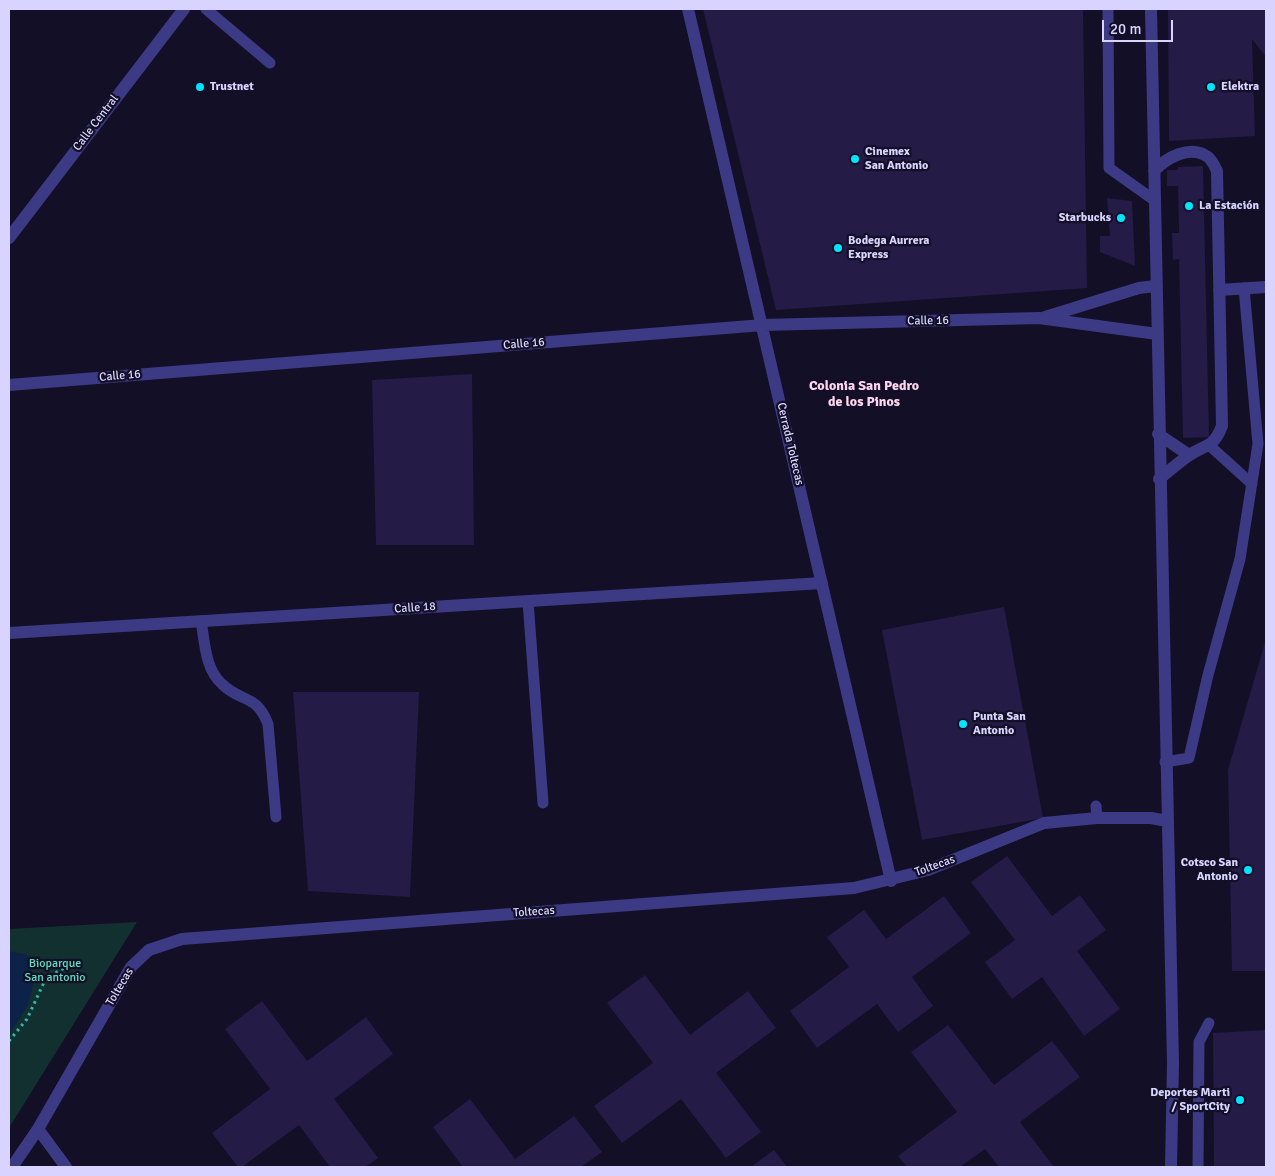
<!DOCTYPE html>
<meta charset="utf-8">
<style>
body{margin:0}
#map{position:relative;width:1275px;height:1176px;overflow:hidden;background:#130f26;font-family:Signika,sans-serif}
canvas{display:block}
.frame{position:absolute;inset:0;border:10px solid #d9d4ff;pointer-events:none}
.scale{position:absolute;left:1102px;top:20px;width:71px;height:22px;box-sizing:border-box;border:2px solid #d9d4ff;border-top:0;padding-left:6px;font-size:15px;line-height:18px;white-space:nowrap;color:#d9d4ff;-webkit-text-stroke:4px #130f26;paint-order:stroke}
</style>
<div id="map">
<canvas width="1275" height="1176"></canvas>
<div class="frame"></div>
<div class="scale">20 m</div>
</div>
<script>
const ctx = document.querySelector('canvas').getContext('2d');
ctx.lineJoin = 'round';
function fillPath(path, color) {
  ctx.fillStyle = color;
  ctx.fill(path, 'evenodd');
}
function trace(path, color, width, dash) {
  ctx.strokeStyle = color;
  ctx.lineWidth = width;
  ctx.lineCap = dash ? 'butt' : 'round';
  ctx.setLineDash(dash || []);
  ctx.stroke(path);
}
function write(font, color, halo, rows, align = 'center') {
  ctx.font = font + ' Signika,sans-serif';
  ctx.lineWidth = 4.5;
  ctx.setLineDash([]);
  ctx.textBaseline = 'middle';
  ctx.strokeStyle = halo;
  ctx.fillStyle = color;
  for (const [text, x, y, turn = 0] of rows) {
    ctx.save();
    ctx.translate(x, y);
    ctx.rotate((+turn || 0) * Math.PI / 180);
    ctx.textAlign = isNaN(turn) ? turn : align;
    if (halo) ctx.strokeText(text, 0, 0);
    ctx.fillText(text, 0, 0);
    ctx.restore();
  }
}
const green = new Path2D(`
 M137,922L9,1128V929Z`);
const water = new Path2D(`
 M9,951L27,955L34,981L28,1005L9,1035Z`);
const building = new Path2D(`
 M703,9H1083L1087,288L776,310Z
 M1168,9H1266V57L1252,39L1255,136L1169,141Z
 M1203,166L1209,437L1183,438L1179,259L1173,260L1172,233H1179L1178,186H1167V170H1178V167Z
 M1107,198L1132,201L1135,266L1100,252V236H1110Z
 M472,374L474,545H376L372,380Z
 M1004,607L1043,818L922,840L882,630Z
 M1266,639V971H1232L1228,770Z
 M293,692H419L410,897L308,891Z
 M1007,856L1052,916L1080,895L1106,930L1077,951L1120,1009L1084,1036L1042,977L1012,999L985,962L1015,940L971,882Z
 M944,896L971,933L912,977L933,1006L898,1032L877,1004L817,1048L790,1011L849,967L827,937L864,910L886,939Z
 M645,975L690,1035L748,991L776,1028L716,1073L761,1132L726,1158L681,1099L622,1143L594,1106L653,1063L607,1003Z
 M262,1001L307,1061L366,1017L393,1054L334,1099L378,1158L365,1167H330L299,1125L242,1167H238L212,1133L270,1089L225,1029Z
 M948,1025L994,1085L1052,1041L1080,1077L1020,1122L1054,1167H999L985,1149L960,1167H907L898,1156L957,1112L911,1052Z
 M1266,1030V1167H1214L1213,1033Z
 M470,1099L515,1159L574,1116L602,1152L581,1167H463L433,1127Z
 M774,1150L787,1167H751Z`);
const path = new Path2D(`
 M9,1041L27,1019L46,978L70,965`);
const service = new Path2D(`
 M206,9L270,63
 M1108,9L1109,168L1154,200
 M1210,446L1252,484
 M528,601L543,803
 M201,621C205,643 205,669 222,684C241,703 256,693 268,724L276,817
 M1165,762L1189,758L1208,675L1240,559L1258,444L1244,288
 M1096,806L1097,818
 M1198,1167L1199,1042L1209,1023`);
const minor = new Path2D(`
 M688,9L891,881
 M1151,9L1173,1063L1171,1167
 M1154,171C1166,158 1190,144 1208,157C1212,160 1215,167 1217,171L1222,426C1213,449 1205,444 1188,456C1178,463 1169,471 1159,479
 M9,238L184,9
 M1219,290L1266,287
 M1045,317L1139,288L1155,286
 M9,385L763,325L1039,318L1157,334
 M1158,434L1189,455
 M9,633L822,583
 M38,1129L66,1167
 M12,1167L38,1129L131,967L149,950L182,939L854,888L928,870L1044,823L1097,818H1151L1167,821`);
const markers = [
 [200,87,5,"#00e5ff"],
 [1211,87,5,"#00e5ff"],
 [855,159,5,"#00e5ff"],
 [1189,206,5,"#00e5ff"],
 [1121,218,5,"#00e5ff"],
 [838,248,5,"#00e5ff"],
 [963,724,5,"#00e5ff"],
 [1248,870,5,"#00e5ff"],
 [1240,1100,5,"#00e5ff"]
];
const poiNames = [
 ["Trustnet",210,87],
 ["Elektra",1221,87],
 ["Cinemex",865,152],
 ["San Antonio",865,166],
 ["La Estación",1199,206],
 ["Starbucks",1111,218,"right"],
 ["Bodega Aurrera",848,241],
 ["Express",848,255],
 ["Punta San",973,717],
 ["Antonio",973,731],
 ["Cotsco San",1238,863,"right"],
 ["Antonio",1238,877,"right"],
 ["Deportes Marti",1230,1093,"right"],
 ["/ SportCity",1230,1107,"right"]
];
const streetNames = [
 ["Calle Central",96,123,-53],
 ["Calle 16",928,321,-1],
 ["Calle 16",524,344,-5],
 ["Calle 16",120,376,-5],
 ["Cerrada Toltecas",790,444,77],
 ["Calle 18",415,608,-4],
 ["Toltecas",935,866,-20],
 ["Toltecas",534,912,-4],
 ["Toltecas",120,987,-59]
];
const parkNames = [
 ["Bioparque",55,964],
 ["San antonio",55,978]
];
const neighbourhoodNames = [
 ["Colonia San Pedro",864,386],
 ["de los Pinos",864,402]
];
fillPath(green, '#12302f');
fillPath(water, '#0c2248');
fillPath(building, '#241b47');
trace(path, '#2fb8b0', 3, [2.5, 4]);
trace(service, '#3d3a85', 11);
trace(minor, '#3d3a85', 12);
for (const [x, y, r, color] of markers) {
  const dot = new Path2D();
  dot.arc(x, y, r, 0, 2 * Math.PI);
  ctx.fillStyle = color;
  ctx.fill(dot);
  trace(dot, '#130f26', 2);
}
write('bold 12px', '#d9d4ff', '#130f26', poiNames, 'left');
write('12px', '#d9d4ff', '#130f26', streetNames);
write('12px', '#5fe0c0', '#130f26', parkNames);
write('bold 14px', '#ffd6f0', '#130f26', neighbourhoodNames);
</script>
